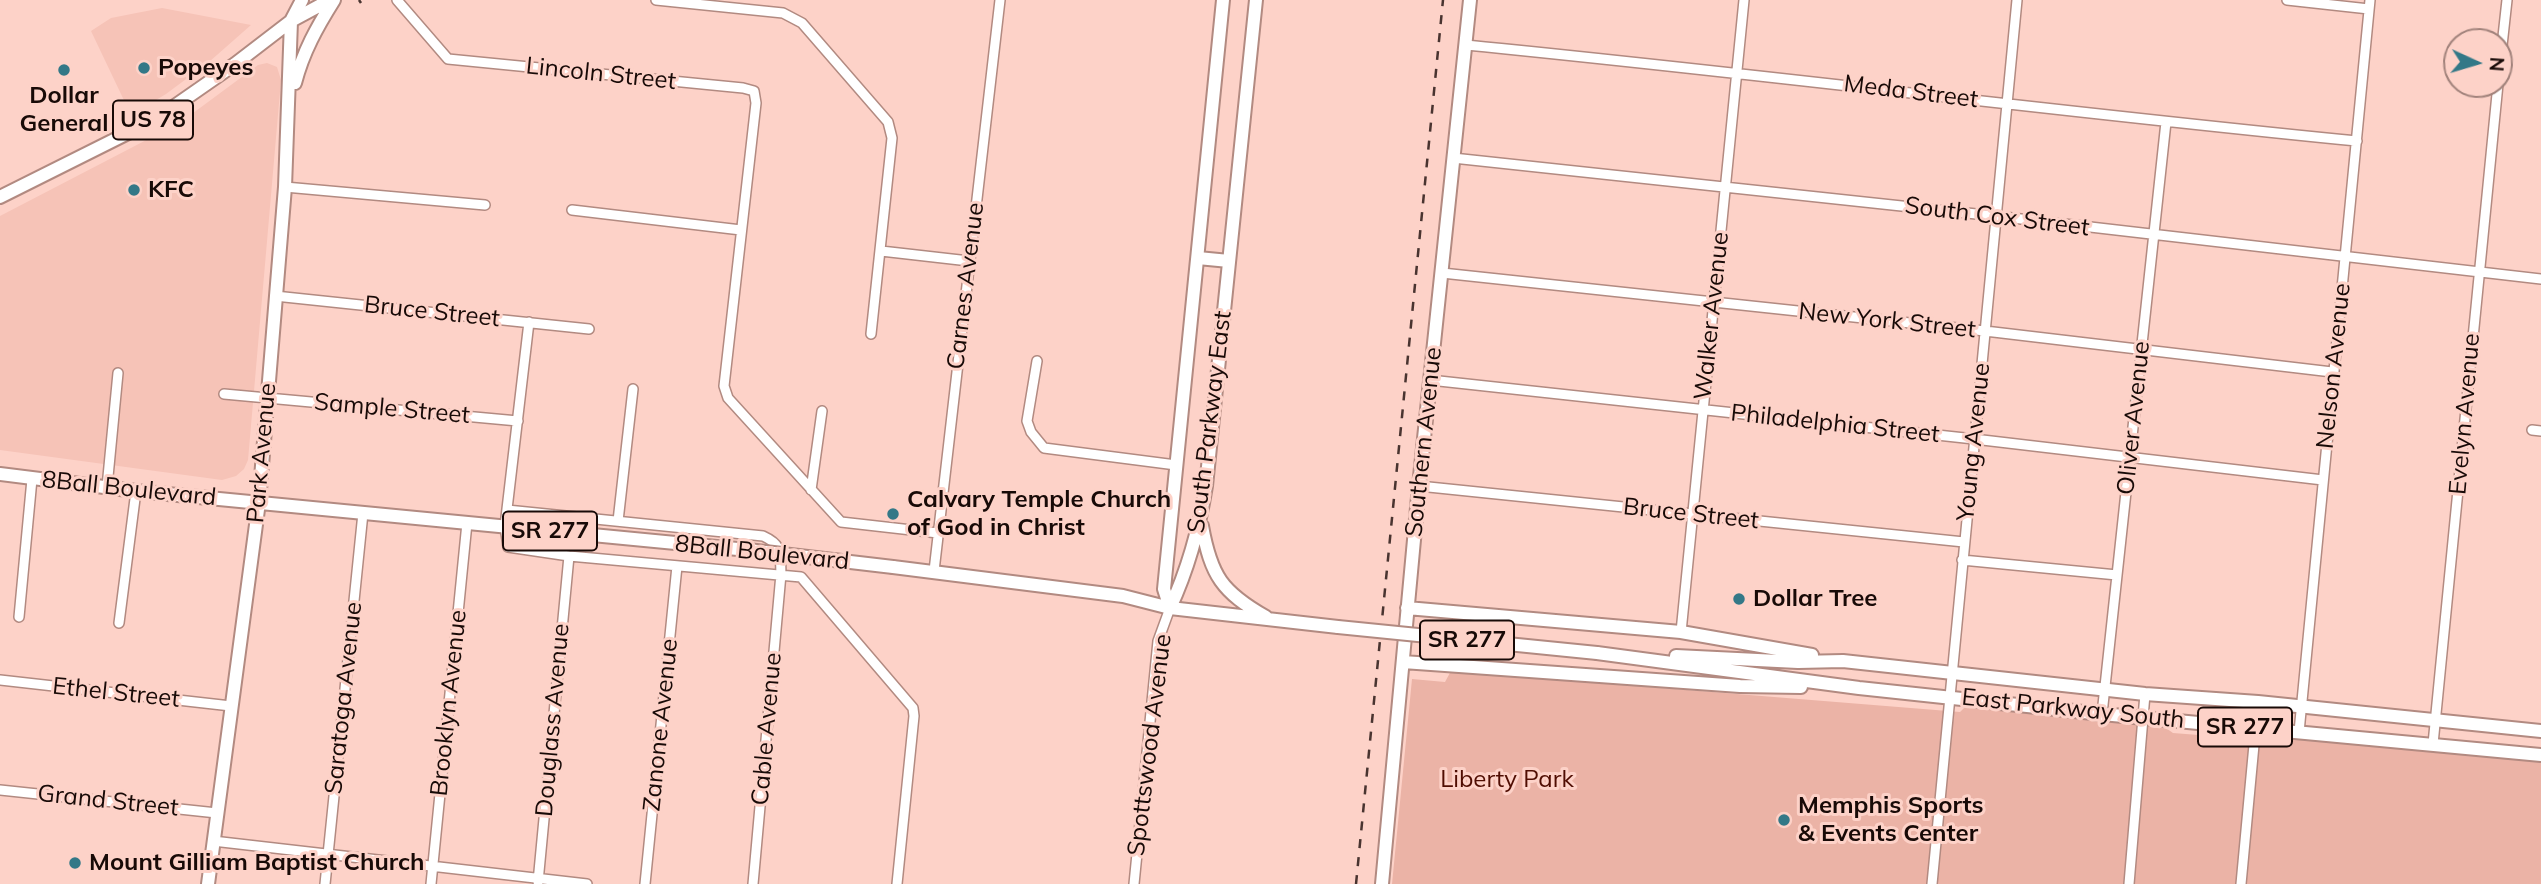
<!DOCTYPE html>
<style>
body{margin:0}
#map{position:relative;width:2541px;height:884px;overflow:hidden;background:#fdd2c8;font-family:Mulish,sans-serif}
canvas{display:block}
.north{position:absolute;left:2443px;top:28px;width:70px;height:70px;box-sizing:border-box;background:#fdd2c8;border:2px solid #a1827b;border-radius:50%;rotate:94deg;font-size:19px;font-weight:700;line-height:28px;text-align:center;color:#180a07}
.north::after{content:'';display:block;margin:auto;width:24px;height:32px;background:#337887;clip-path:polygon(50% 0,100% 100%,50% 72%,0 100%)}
</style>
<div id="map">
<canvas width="2541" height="884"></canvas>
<div class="north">N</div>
</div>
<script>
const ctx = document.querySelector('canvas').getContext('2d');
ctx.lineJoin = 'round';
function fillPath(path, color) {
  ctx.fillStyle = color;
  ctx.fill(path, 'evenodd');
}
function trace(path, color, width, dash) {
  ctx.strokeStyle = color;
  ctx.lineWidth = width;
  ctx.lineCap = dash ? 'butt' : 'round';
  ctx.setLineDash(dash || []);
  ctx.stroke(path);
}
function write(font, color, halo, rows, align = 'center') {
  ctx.font = font + ' Mulish,sans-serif';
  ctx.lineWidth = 6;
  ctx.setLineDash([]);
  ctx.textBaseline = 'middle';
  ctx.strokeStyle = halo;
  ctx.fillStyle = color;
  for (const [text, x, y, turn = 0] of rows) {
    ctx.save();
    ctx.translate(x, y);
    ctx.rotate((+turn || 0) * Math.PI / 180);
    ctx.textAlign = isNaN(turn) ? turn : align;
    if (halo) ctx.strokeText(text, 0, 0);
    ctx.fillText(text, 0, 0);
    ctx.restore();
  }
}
const built = new Path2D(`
 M162,8L251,25L209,62L166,94L131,115L91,31L111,18Z
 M267,63L277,67L281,80L248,460L244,469L236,476L222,480L0,450V216L181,122L258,65Z`);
const green = new Path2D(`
 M1451,671L1948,711L1960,712L1965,707L2163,726L2173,733L2224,737L2236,732L2541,762V884H1392L1412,679L1445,682Z`);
const minor = new Path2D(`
 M397,0L448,59L743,88L754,91L756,103L724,386L728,398L841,522L938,533
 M656,0L783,13L802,23L888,122L892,138L871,334
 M2287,0L2369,9
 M1466,45C1763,74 2059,112 2357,141
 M2499,73L2507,0
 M1453,158L1995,216L2541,279
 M285,187L485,205
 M572,210L741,230
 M881,251L969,261
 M1442,273L1985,331L2332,372
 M275,296L589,329
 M529,322L505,526L508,547L569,556L801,577L913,708L914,716L897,884
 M1037,361L1027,421L1031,432L1044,448L1176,465
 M1430,380L1974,439L2323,480
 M224,394L518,421
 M2532,430L2541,431
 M1419,486L1964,542
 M107,487L118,373
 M811,490L822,411
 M507,510L763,536C783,545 780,553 781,574L753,884
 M618,521L633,389
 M1962,560L2117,575
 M934,571L1000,0
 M19,617L32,479
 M119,623L136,491
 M1681,632L1744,0
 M0,680L231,706
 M2102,714L2166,122
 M2299,732L2370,0
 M2433,744L2498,84
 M0,790L217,813
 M213,841L587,884
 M538,882L569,556
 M325,884L363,513
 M431,884L467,523
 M645,884L677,566
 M1134,884L1158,641L1170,608
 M1932,884L2017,0
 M2129,884L2145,694
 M2241,884L2258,702`);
const major = new Path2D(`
 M295,83C303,52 317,27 334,0
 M0,197L156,119L235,64L291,21L330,0
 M1198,258L1229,261
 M0,474L136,491L748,550
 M1202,526C1211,576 1222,592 1266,617
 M893,567L1123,596L1170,608L1338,627
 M1170,608C1189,567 1199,530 1206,486L1256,0
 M1170,608L1164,589L1223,0
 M1407,608L1681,632L1812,655
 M1597,653L1859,688L2102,714L2541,755
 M1676,656L1798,662L1843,661L2145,694L2258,702L2541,731
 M1403,662L1740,686L1801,687
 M208,884L259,502L285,187L291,21L302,0
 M1382,884L1419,486L1470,0`);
const rail = new Path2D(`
 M359,0L361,3
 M1356,884L1443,0`);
const majorBridge = new Path2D(`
 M748,550L893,567
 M1338,627L1597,653`);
const markers = [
 [144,68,7,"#337887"],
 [64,70,7,"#337887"],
 [134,190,7,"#337887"],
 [893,514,7,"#337887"],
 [1739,599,7,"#337887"],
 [1784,820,7,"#337887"],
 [75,863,7,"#337887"]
];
const shields = [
 [153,120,80],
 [550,531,94],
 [1467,640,94],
 [2245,727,94]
];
const shieldNames = [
 ["US 78",153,120],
 ["SR 277",550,531],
 ["SR 277",1467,640],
 ["SR 277",2245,727]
];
const poiNames = [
 ["Popeyes",158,68],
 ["Dollar",64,96,"center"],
 ["General",64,124,"center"],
 ["KFC",148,190],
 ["Calvary Temple Church",907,500],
 ["of God in Christ",907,528],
 ["Dollar Tree",1753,599],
 ["Memphis Sports",1798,806],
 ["& Events Center",1798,834],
 ["Mount Gilliam Baptist Church",89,863]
];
const streetNames = [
 ["Lincoln Street",601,74,6],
 ["Meda Street",1911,92,7],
 ["South Cox Street",1997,217,7],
 ["Carnes Avenue",966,286,-83],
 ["Bruce Street",432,312,6],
 ["Walker Avenue",1712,316,-84],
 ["New York Street",1887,321,6],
 ["Nelson Avenue",2334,366,-84],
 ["Sample Street",392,409,5],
 ["Evelyn Avenue",2465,414,-85],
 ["Oliver Avenue",2134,418,-84],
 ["South Parkway East",1210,422,-83],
 ["Philadelphia Street",1835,424,6],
 ["Southern Avenue",1424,442,-84],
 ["Young Avenue",1974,442,-84],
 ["Park Avenue",262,453,-85],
 ["8Ball Boulevard",129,489,6],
 ["Bruce Street",1691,514,6],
 ["8Ball Boulevard",762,553,6],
 ["Ethel Street",116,693,6],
 ["Saratoga Avenue",344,698,-84],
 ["Brooklyn Avenue",449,703,-84],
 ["East Parkway South",2073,709,6],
 ["Douglass Avenue",553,720,-85],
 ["Zanone Avenue",661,725,-84],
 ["Cable Avenue",767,729,-85],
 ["Spottswood Avenue",1150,745,-83],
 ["Grand Street",108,801,6]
];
const parkNames = [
 ["Liberty Park",1507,780]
];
fillPath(built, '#f6c3b7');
fillPath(green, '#ebb3a6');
trace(minor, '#b28a81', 12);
trace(major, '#b28a81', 16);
trace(minor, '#fff', 9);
trace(major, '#fff', 12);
trace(rail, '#493430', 2.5, [9, 9]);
trace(majorBridge, '#b28a81', 16, []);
trace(majorBridge, '#fff', 12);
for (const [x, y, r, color] of markers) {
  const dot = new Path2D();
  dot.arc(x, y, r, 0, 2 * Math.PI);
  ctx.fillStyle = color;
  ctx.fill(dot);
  trace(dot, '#fdd2c8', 2.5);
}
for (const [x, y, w] of shields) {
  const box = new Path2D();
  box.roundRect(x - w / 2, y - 19.5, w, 39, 5);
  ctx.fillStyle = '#fdd2c8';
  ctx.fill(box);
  trace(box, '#180a07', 2);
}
write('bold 23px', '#180a07', null, shieldNames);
write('bold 24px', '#180a07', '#fdd2c8', poiNames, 'left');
write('24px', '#180a07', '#fdd2c8', streetNames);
write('24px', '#500d02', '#fdd2c8', parkNames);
</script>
